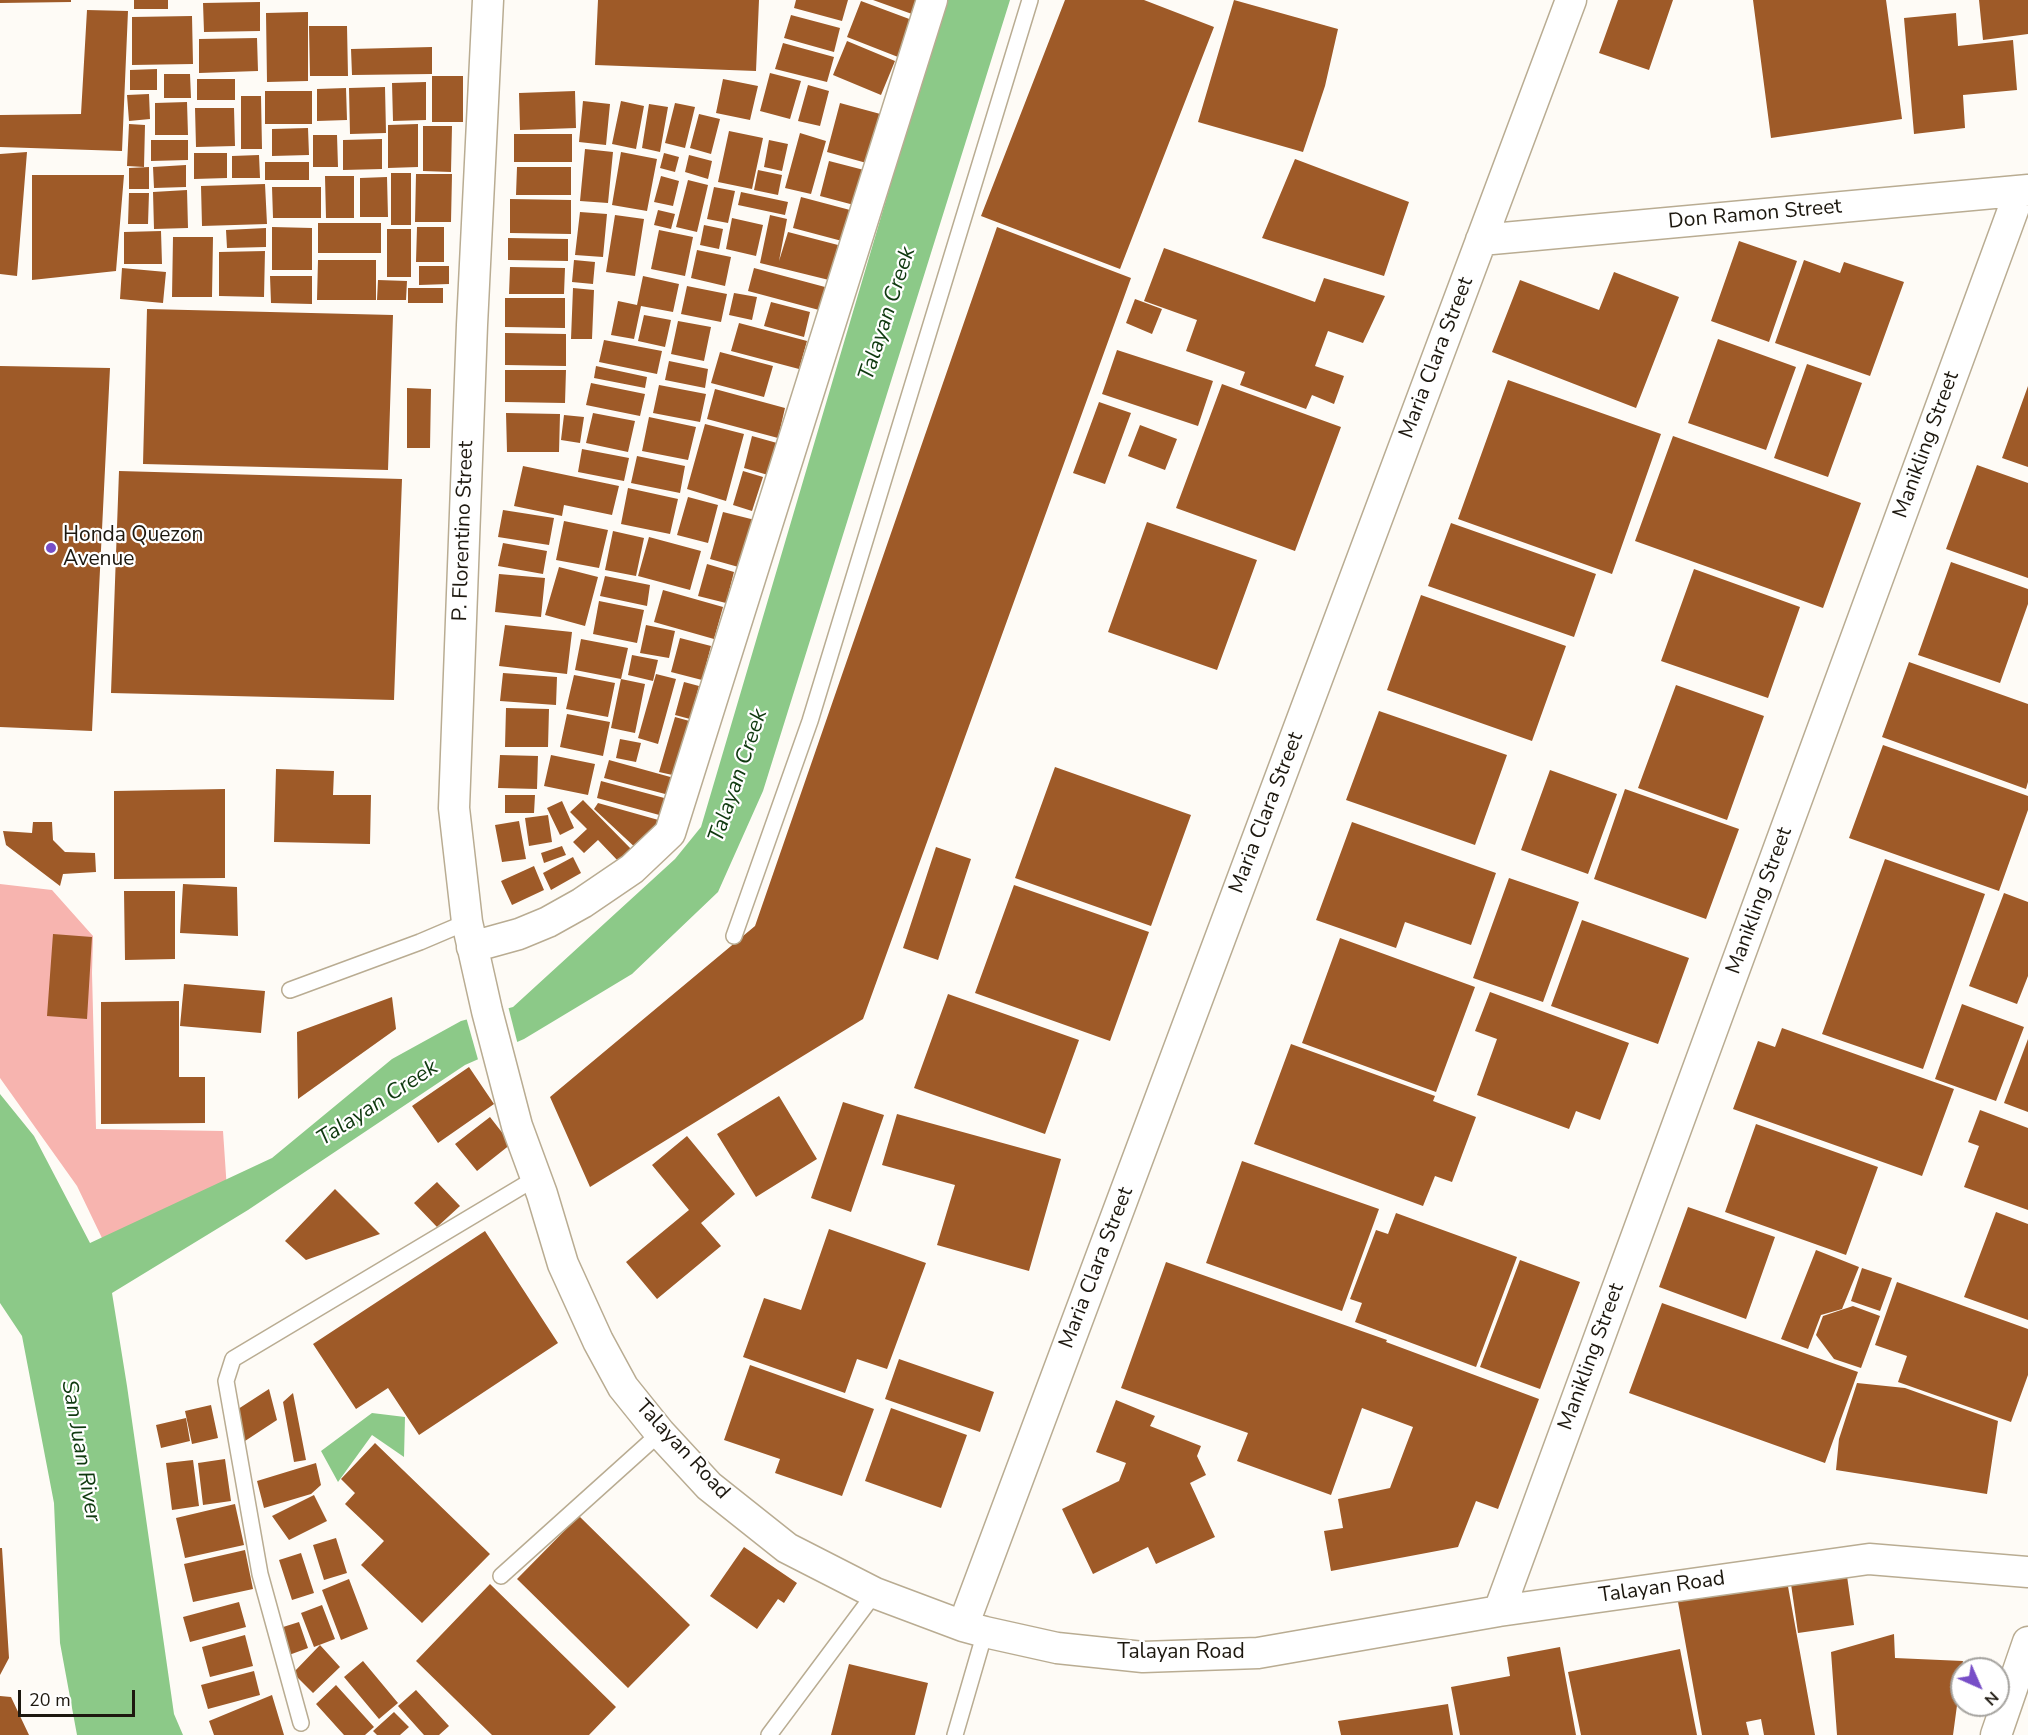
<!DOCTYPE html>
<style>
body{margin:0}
#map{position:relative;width:2028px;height:1735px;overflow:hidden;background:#fefbf6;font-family:"Nunito Sans",sans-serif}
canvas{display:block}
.north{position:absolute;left:1950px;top:1657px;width:60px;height:60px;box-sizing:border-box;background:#fff;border:2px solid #a5a39f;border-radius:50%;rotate:135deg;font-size:16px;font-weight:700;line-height:24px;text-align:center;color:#1d180f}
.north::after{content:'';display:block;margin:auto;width:21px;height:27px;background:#774ec7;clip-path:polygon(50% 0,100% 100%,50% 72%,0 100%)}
.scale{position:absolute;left:18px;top:1690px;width:117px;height:27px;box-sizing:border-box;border:3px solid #1d180f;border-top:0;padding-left:8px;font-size:18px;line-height:21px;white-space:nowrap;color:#1d180f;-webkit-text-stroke:4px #fff;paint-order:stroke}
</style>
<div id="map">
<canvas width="2028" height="1735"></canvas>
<div class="north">N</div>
<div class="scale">20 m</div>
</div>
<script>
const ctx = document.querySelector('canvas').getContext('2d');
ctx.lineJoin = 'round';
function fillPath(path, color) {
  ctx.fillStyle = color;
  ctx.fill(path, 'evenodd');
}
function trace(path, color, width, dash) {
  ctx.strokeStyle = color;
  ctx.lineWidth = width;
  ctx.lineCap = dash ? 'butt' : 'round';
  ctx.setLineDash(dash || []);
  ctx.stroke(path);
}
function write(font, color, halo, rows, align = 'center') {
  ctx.font = font + ' "Nunito Sans",sans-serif';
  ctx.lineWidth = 4.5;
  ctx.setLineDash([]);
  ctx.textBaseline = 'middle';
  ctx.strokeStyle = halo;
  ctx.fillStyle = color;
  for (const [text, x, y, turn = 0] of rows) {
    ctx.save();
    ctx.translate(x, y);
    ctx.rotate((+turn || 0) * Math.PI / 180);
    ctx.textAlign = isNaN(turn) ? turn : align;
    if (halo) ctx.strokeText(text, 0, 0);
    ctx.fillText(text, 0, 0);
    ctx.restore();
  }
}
const green = new Path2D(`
 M0,884L52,890L93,936L92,973L96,1129L223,1131L227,1190L114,1263L77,1186L0,1078Z`);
const water = new Path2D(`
 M945,0H1010L763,791L718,892L632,974L524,1039L465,1065L248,1210L112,1293L127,1386L174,1714L183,1735H77L60,1643L54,1503L22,1336L0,1303V1094L34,1136L90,1243L272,1158L392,1059L461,1021L513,1007L675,859L701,827Z
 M372,1413L405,1417L404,1457L372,1435L338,1482L321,1451Z`);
const pier = new Path2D(`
 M508,1006L518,1045L479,1063L466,1017Z`);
const building = new Path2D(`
 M0,0H71V2L0,3Z
 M134,0H168V9H134Z
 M598,0H759L756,71L595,65Z
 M796,0H848L842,21L794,8Z
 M873,0H917L912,14Z
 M1065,0H1144L1214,27L1120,269L981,216Z
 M1234,0L1338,29L1325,86L1303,152L1198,122Z
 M1618,0H1673L1649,70L1599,53Z
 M1753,0H1886L1902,119L1771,138Z
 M1979,0H2028V34L1983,40Z
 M861,1L912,20L898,57L847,37Z
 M260,2V31L204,32L203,3Z
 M87,10L128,11L122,151L0,147V115L81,114Z
 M308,12V81L267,82L266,13Z
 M1956,13L1958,46L2013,40L2017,90L1963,95L1965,128L1914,134L1904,18Z
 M791,15L840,28L834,52L784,38Z
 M192,16L193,64L132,65V17Z
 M309,26H347L348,76H310Z
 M257,38L258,71L199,73V39Z
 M847,41L895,61L881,95L833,75Z
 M783,43L834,57L827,82L775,69Z
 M432,47V74L352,75L351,49Z
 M157,69V90H130V70Z
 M770,73L801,81L790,119L760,111Z
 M164,74H190L191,98H164Z
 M432,76H463V122H432Z
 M197,79H235V100H197Z
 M723,79L758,86L750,120L716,113Z
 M426,82V120L393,121L392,83Z
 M808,85L829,91L820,126L798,121Z
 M385,87L386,133L350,134L349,88Z
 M346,88L347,120L317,121V89Z
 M265,91H312V124H265Z
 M575,91L576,128L520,130L519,93Z
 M149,94L150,119L129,121L127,95Z
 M241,96H261L262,149H241Z
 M583,101L610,104L606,145L579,142Z
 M621,101L644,106L636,149L612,144Z
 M187,102L188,135H155V103Z
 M675,103L695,107L685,148L665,143Z
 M840,103L884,115L870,164L827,152Z
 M649,104L668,107L660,152L642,148Z
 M195,108H234L235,146L196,147Z
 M699,114L720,119L711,154L690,148Z
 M129,124L145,125L144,167L127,166Z
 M418,124V167L388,168V125Z
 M423,126H452L451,172L423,171Z
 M308,128L309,155L272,156V129Z
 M729,131L763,138L752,189L718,182Z
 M800,133L826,141L811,194L785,188Z
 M514,134H572V162H514Z
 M313,135H337L338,167H313Z
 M382,139V169L343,170V140Z
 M151,140H188V160L151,161Z
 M769,140L788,144L782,171L764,167Z
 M585,149L613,152L608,203L580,201Z
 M27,152L17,276L0,274V154Z
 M621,152L657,159L647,211L612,205Z
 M194,153H227V178L194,179Z
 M664,153L679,157L675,172L660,168Z
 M259,155L260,178H232V156Z
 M689,155L712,161L708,179L685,172Z
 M1295,159L1409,202L1384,276L1262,238Z
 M829,161L864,170L854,205L820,196Z
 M265,162H309V180H265Z
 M186,165V187L154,188L153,167Z
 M149,167V189H129V168Z
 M517,167H571V195H516Z
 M758,170L782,175L778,195L754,190Z
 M391,173H411V225H391Z
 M416,174H452L451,222H415Z
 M32,175H124L116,271L32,280Z
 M325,176H354V218H326Z
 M661,176L679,181L673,206L654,202Z
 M387,177L388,217H360V178Z
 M688,180L708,185L697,232L676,227Z
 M265,184L267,224L202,226L201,186Z
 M272,187H321V218H273Z
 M714,187L735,191L728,223L707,219Z
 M187,190L188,228L154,229L153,192Z
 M741,192L788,202L785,215L738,205Z
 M129,193H149L148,224H128Z
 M801,197L850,210L842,241L793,228Z
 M510,199L571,200V234L510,233Z
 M658,210L675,214L671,229L654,225Z
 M580,212L607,214L603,257L575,255Z
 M615,215L644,219L635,276L606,272Z
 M770,215L787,219L779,261L788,232L838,245L829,280L760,263Z
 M732,218L763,225L756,256L726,249Z
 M318,223H381V253H318Z
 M704,225L723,229L719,249L700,245Z
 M272,227L312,228V270H272Z
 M417,227H444V262H416Z
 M997,227L1131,278L863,1019L590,1187L550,1097L755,926Z
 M266,228V247L227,248L226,230Z
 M387,229H411V277H387Z
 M659,230L693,237L685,276L651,269Z
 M161,231L162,264H124V232Z
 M173,237H213L212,297H172Z
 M508,238L568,239V261L508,260Z
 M1739,241L1797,261L1769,342L1711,321Z
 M1164,248L1315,302L1324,278L1385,296L1363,343L1328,331L1315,366L1344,376L1334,404L1312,395L1306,409L1240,385L1245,372L1186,351L1197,320L1144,301Z
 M697,250L731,257L725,286L691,278Z
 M265,251L264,297L219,296V252Z
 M318,260H376V300H317Z
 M574,260L595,262L593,284L572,282Z
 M1804,260L1840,273L1844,262L1904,282L1870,376L1775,343Z
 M419,266H449V284L419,285Z
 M510,267L565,268L564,294H509Z
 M122,268L166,272L163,303L120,299Z
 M754,268L825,287L819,310L748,291Z
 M1614,272L1679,297L1636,408L1492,352L1520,280L1599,310Z
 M270,276H312V304L271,303Z
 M643,276L679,284L673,312L641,306L634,339L611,335L618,301L637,305Z
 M378,280L407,281L406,300H377Z
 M687,286L727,294L721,322L681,314Z
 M408,288H443V303H408Z
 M573,288L594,290L592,339H571Z
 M734,293L757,297L752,320L729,315Z
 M505,298H565V328L505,327Z
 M1135,299L1162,309L1152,334L1126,323Z
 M771,302L810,312L804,337L764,326Z
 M147,309L393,315L388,470L143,464Z
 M644,315L671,320L665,347L638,341Z
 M678,321L711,327L704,361L671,354Z
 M739,323L807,341L799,369L731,351Z
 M505,333L566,334V366L505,365Z
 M1718,339L1796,367L1766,450L1688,423Z
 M604,340L662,351L657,374L599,362Z
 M1117,350L1213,381L1198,426L1102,394Z
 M720,352L773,366L764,397L711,383Z
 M669,361L708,369L705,388L665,380Z
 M1807,364L1862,383L1828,477L1774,458Z
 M0,366L110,368L92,731L0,727Z
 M596,366L647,377L645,388L594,378Z
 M505,370H566L565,403L505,402Z
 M1508,380L1661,434L1612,574L1458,519Z
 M591,383L645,394L640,416L586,405Z
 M1222,384L1341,427L1295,551L1176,508Z
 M659,385L706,394L700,422L653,413Z
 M2028,386V467L2002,458Z
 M407,388L431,389L430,448H407Z
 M715,389L785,408L778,438L707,419Z
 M1099,402L1131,413L1105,484L1073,473Z
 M506,413L560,414L559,452H507Z
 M593,413L635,421L628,452L586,443Z
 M564,415L584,417L580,443L561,440Z
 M649,417L696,427L688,460L642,451Z
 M705,424L744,434L726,501L687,489Z
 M1140,425L1177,439L1165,470L1128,456Z
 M752,436L777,443L768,475L744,468Z
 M1673,436L1861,503L1823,608L1635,541Z
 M582,449L629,458L624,481L578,472Z
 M637,456L685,466L680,493L631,483Z
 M1977,465L2028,483V578L1946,549Z
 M523,466L619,486L612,515L564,505L562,516L514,506Z
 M119,471L402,479L394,700L111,693Z
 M743,471L763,477L752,511L733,505Z
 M628,488L678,499L670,534L621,524Z
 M688,497L718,505L708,543L677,535Z
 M503,510L554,518L549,545L498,537Z
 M723,512L755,520L742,568L710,559Z
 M564,521L608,530L599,568L556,560Z
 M1147,522L1257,560L1217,670L1108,632Z
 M1451,523L1596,574L1574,637L1428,586Z
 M613,531L644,538L636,576L605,570Z
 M649,537L701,551L690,590L638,576Z
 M503,543L547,551L543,574L498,566Z
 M1951,562L2028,589V604L2000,683L1918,655Z
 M707,564L734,572L726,603L698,596Z
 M559,567L598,577L585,626L545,615Z
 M1694,569L1800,607L1768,698L1661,661Z
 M499,574L545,578L541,617L495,612Z
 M605,576L650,585L647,606L600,596Z
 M663,590L723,607L714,639L654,622Z
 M1421,595L1566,646L1532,741L1387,690Z
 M599,601L644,610L637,643L593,634Z
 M505,625L572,632L567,674L499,666Z
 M646,625L675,631L669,658L640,653Z
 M680,638L711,646L702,680L671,672Z
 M581,639L628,648L621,679L575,670Z
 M632,655L658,660L653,681L628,675Z
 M1909,662L2028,704V782L2026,789L1882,737Z
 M503,673L557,677L556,705L500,701Z
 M656,674L676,679L658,744L638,738Z
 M574,675L615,683L608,717L566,709Z
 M621,679L645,684L635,733L611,728Z
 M684,682L699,686L690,719L675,715Z
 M1676,685L1764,716L1727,820L1638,788Z
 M506,708L549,709L548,747H505Z
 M1379,711L1507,755L1475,845L1346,800Z
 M567,714L610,722L603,756L560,747Z
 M675,717L693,722L677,776L659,772Z
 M620,739L641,743L636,762L616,758Z
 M1883,745L2028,796V810L1999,891L1849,838Z
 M500,755L538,756L537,789L498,788Z
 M551,755L595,764L588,795L544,786Z
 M609,760L674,778L669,795L604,778Z
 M1055,767L1191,815L1151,926L1015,878Z
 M276,769L334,771L333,795H371L370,844L274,842Z
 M1550,770L1617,794L1588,874L1521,850Z
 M601,781L668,799L663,816L597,798Z
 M225,789V878L114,879V791Z
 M1625,789L1739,829L1706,919L1594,879Z
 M505,795H535L534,813H505Z
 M583,800L632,850L619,862L598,840L584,853L573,842L587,829L570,812Z
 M562,801L574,828L560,835L547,808Z
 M598,803L662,821L639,851L594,809Z
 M548,815L552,842L529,846L525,818Z
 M519,821L526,859L502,862L495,825Z
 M33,822H52L53,840L65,852L95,853L96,872L63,874L60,886L6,845L3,831L32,833Z
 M1352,822L1496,873L1471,945L1405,922L1396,948L1316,920Z
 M562,846L566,855L544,863L541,853Z
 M936,847L971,859L938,960L903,948Z
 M573,857L581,873L551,890L543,873Z
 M1885,859L1985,894L1923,1069L1822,1034Z
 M534,866L544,890L512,905L501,881Z
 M1509,878L1579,902L1543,1002L1473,978Z
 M183,884L237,887L238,936L180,933Z
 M1014,885L1149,932L1110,1041L975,993Z
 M124,891H175V959L125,960Z
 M2004,893L2028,902V976L2017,1004L1969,986Z
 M1582,920L1689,958L1658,1044L1551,1006Z
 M53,934L92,937L87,1019L47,1016Z
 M1340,938L1475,987L1436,1092L1302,1043Z
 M184,984L265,991L261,1033L180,1026Z
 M1490,992L1629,1043L1600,1120L1576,1111L1569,1129L1477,1095L1497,1039L1475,1031Z
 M948,994L1079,1040L1045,1134L914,1088Z
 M392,997L396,1029L298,1099L297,1032Z
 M179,1001V1077H205V1123L101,1124V1002Z
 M1962,1004L2024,1027L1996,1101L1935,1079Z
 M1782,1028L1954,1089L1922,1176L1733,1109L1758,1041L1775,1047Z
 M2028,1039V1112L2004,1103Z
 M1291,1044L1435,1096L1433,1101L1476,1117L1452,1182L1435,1176L1423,1206L1254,1144Z
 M469,1067L494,1104L438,1143L412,1106Z
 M779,1096L817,1159L756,1197L717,1134Z
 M843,1102L884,1115L851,1212L811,1198Z
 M1980,1110L2028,1128V1210L1964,1187L1979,1146L1968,1142Z
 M897,1114L1061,1159L1029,1271L937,1245L955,1185L882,1165Z
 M490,1117L511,1144L477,1171L455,1144Z
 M1756,1124L1878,1167L1846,1255L1725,1212Z
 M687,1136L735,1194L701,1223L721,1246L657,1299L626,1262L689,1210L652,1165Z
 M1242,1161L1379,1209L1342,1311L1206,1263Z
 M437,1182L460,1206L437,1227L414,1203Z
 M335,1189L380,1234L306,1260L285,1241Z
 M1688,1207L1775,1237L1746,1319L1659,1287Z
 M1996,1212L2028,1224V1320L1964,1297Z
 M1396,1213L1517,1257L1476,1367L1355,1322L1362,1303L1350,1299L1376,1230L1388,1234Z
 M829,1229L926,1263L887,1369L857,1359L845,1393L743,1357L764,1298L801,1310Z
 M485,1231L558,1343L419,1435L388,1388L356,1409L313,1344Z
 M1816,1250L1859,1267L1842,1309L1821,1315L1808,1349L1781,1339Z
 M1520,1260L1580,1282L1540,1389L1480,1367Z
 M1166,1262L1387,1340L1386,1342L1539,1399L1498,1509L1476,1501L1458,1547L1331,1571L1324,1531L1343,1528L1338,1499L1390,1488L1413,1427L1362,1408L1331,1495L1237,1461L1248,1433L1121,1388Z
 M1862,1268L1892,1278L1880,1311L1851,1301Z
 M1897,1282L2028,1329V1375L2011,1422L1898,1382L1907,1356L1875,1345Z
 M1662,1303L1858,1372L1825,1463L1629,1393Z
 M1853,1306L1880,1316L1861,1368L1834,1359L1816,1335L1823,1316Z
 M899,1359L994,1392L980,1432L885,1399Z
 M750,1365L874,1409L842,1496L775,1473L780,1459L724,1440Z
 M1857,1383L1905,1388L1998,1421L1987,1494L1836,1470L1839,1439Z
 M269,1389L277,1420L245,1441L235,1411Z
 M293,1393L306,1460L294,1462L283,1402Z
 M1116,1400L1155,1416L1150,1426L1201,1446L1197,1456L1206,1475L1190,1483L1215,1537L1156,1564L1148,1547L1093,1574L1062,1509L1119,1481L1126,1463L1096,1452Z
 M211,1405L218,1438L192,1444L185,1411Z
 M891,1408L967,1435L941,1508L865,1481Z
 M186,1418L190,1441L161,1448L156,1425Z
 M375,1443L490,1554L422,1623L361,1565L384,1541L345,1504L355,1493L341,1479Z
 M225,1459L231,1501L203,1505L198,1463Z
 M193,1460L199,1506L172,1510L166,1463Z
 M316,1463L321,1485L311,1494L264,1508L257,1481Z
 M314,1495L327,1521L289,1540L272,1516Z
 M235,1504L244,1545L185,1558L176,1518Z
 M579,1516L690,1625L628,1688L517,1579Z
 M336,1538L347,1573L324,1580L313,1545Z
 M744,1547L797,1583L784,1603L778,1599L757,1629L710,1596Z
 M0,1548H2L9,1658L0,1675Z
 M245,1550L253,1589L193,1602L184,1564Z
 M301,1553L314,1593L292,1600L279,1560Z
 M1847,1576L1854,1625L1798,1633L1791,1584Z
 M349,1579L368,1629L341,1640L322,1590Z
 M1787,1581L1815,1735H1764L1761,1719L1746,1722L1749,1735H1702L1678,1602Z
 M490,1584L616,1707L589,1735H492L416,1661Z
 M239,1602L246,1627L190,1642L183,1617Z
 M322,1605L335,1639L314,1647L301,1613Z
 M299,1622L308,1648L289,1655L280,1628Z
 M1894,1634L1895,1658L1963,1661L1953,1735H1837L1831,1652Z
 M245,1635L253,1666L210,1677L202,1647Z
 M320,1645L340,1667L313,1693L293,1673Z
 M1560,1647L1576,1735H1460L1451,1687L1510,1676L1507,1657Z
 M1680,1649L1697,1735H1581L1568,1672Z
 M363,1661L398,1703L379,1719L344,1677Z
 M849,1664L928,1683L915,1735H831Z
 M254,1671L260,1695L208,1709L201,1685Z
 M336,1685L374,1727L365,1735H344L316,1704Z
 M416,1690L449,1726L439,1735H424L398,1706Z
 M272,1695L284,1735H214L209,1721Z
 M0,1696L11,1697L29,1735H0Z
 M1448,1704L1453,1735H1341L1338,1721Z
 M394,1712L409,1727L400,1735H377L373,1731Z`);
const lane = new Path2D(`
 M734,936L810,721L1030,0
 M290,990L420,942L467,922
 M501,1576L660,1433
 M301,1723L260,1574L226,1381L233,1359L536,1178
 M769,1735L875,1593
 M955,1735L985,1632`);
const street = new Path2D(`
 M488,0L472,325L454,808L467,922L487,1011L517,1126L542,1194L563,1264L598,1341L623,1387L660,1433L709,1486L787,1548L875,1593L963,1626L985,1632L1057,1648L1143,1657L1258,1653L1499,1611L1869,1559L2028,1572
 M1481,240L2028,190
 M472,947L519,934L548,922L582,903L632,869L670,833L932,0
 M1499,1611L2020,191
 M963,1626L1571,0
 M1996,1735L2028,1642`);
const markers = [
 [51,548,6,"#774ec7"]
];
const streetNames = [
 ["Don Ramon Street",1755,215,-5],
 ["Maria Clara Street",1437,358,-69],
 ["Manikling Street",1927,445,-70],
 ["P. Florentino Street",464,531,-88],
 ["Maria Clara Street",1267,813,-69],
 ["Manikling Street",1760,901,-70],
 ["Maria Clara Street",1097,1268,-69],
 ["Manikling Street",1592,1357,-70],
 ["Talayan Road",682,1450,47],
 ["Talayan Road",1662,1588,-8],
 ["Talayan Road",1181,1653]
];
const poiNames = [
 ["Honda Quezon",63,536],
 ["Avenue",63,560]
];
const waterNames = [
 ["Talayan Creek",888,314,-72],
 ["Talayan Creek",739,776,-71],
 ["Talayan Creek",378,1104,-33],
 ["San Juan River",80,1451,80]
];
fillPath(green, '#f7b4af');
fillPath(water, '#8cc988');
fillPath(pier, '#fefbf6');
fillPath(building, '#9e5a28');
trace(lane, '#b9ac92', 18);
trace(street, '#b9ac92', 33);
trace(lane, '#fff', 15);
trace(street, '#fff', 30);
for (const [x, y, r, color] of markers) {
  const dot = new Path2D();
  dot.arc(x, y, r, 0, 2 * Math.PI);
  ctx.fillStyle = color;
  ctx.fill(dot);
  trace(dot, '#fff', 2);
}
write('21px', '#1d180f', '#fff', streetNames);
write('21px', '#1d180f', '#fff', poiNames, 'left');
write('italic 22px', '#0f390f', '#fff', waterNames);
</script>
